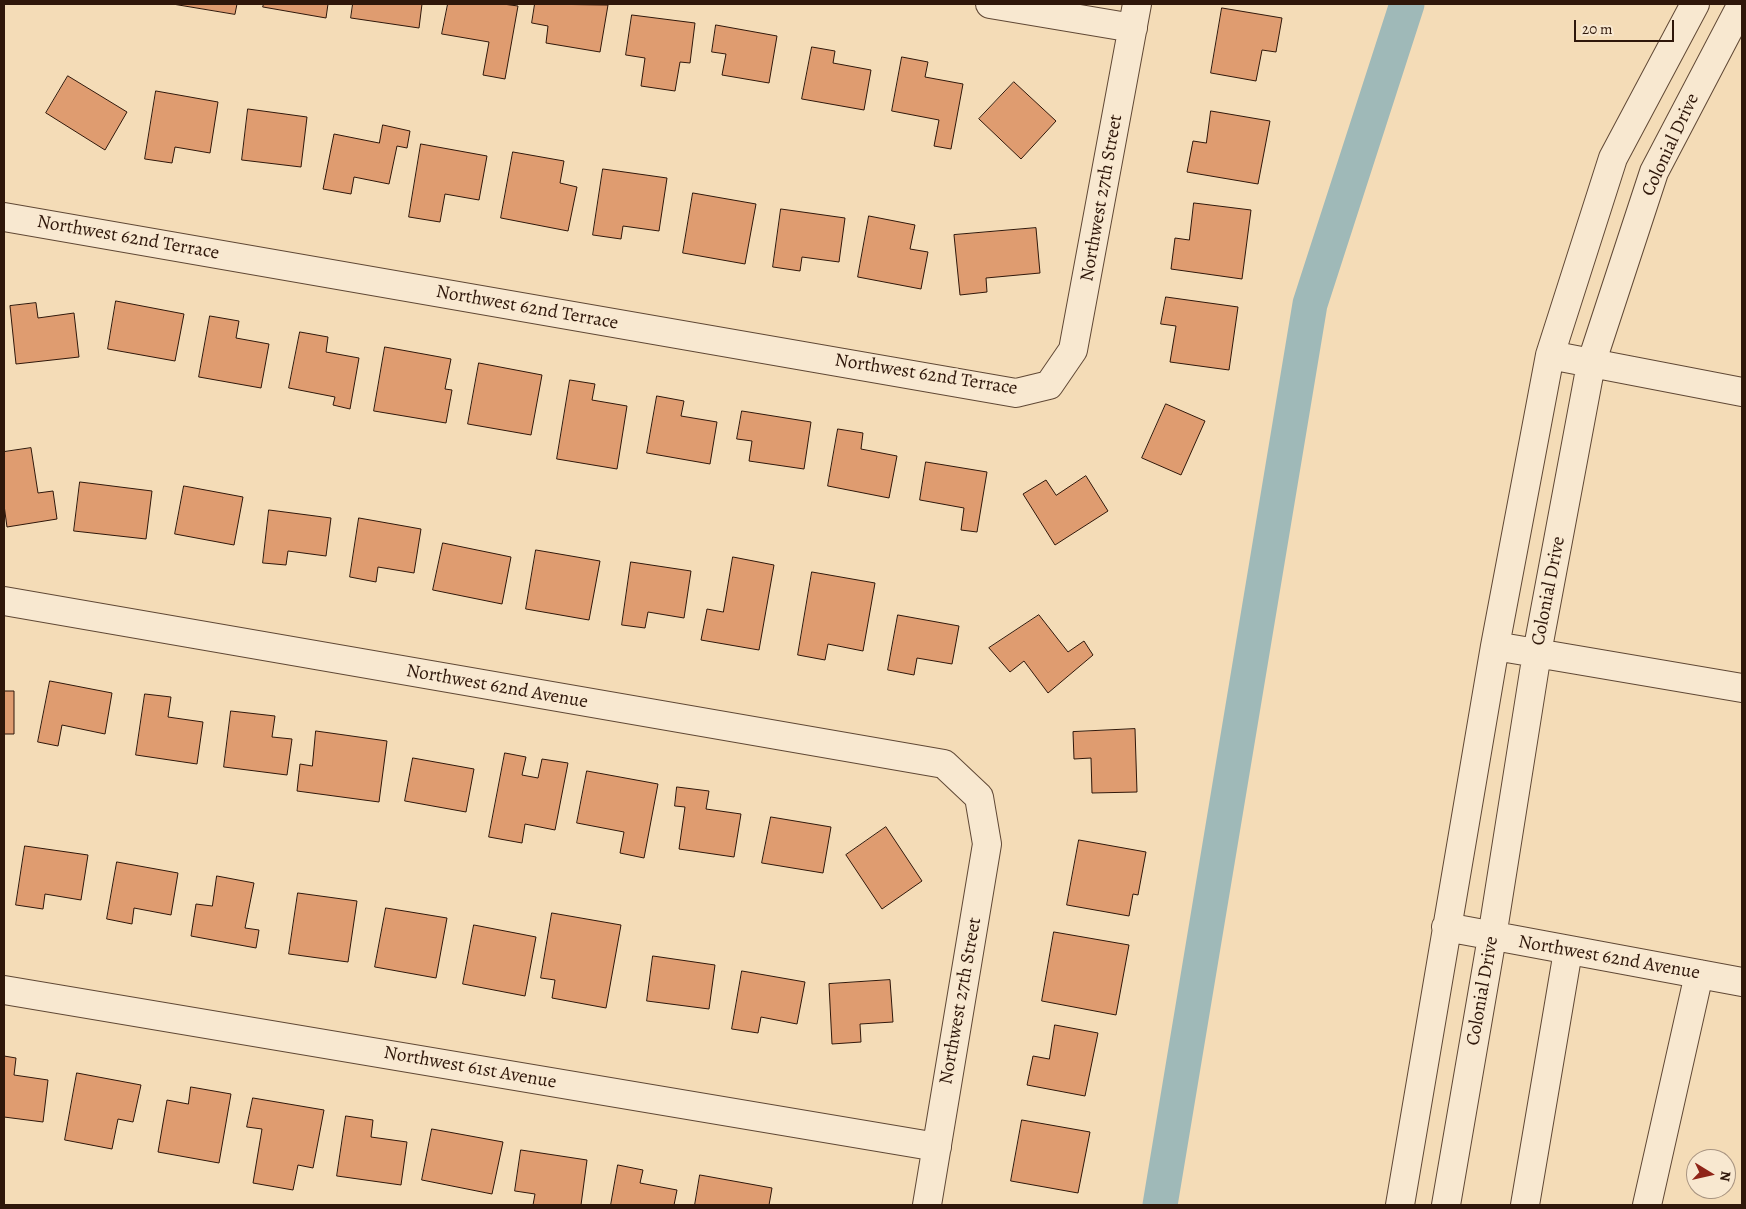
<!DOCTYPE html>
<style>
body{margin:0}
#map{position:relative;width:1746px;height:1209px;overflow:hidden;background:#f4dcb7;font-family:Alegreya,serif}
canvas{display:block}
.frame{position:absolute;inset:0;border:5px solid #2f170a;pointer-events:none}
.north{position:absolute;left:1686px;top:1149px;width:50px;height:50px;box-sizing:border-box;background:#f8e8d0;border:1px solid #a89481;border-radius:50%;rotate:99deg;font-size:14px;font-weight:700;line-height:20px;text-align:center;color:#2f170a}
.north::after{content:'';display:block;margin:auto;width:18px;height:22px;background:#8f2418;clip-path:polygon(50% 0,100% 100%,50% 72%,0 100%)}
.scale{position:absolute;left:1574px;top:20px;width:100px;height:22px;box-sizing:border-box;border:2px solid #2f170a;border-top:0;padding-left:6px;font-size:15px;line-height:18px;white-space:nowrap;color:#2f170a;-webkit-text-stroke:4px #f8e8d0;paint-order:stroke}
</style>
<div id="map">
<canvas width="1746" height="1209"></canvas>
<div class="frame"></div>
<div class="north">N</div>
<div class="scale">20 m</div>
</div>
<script>
const ctx = document.querySelector('canvas').getContext('2d');
ctx.lineJoin = 'round';
function trace(path, color, width, dash) {
  ctx.strokeStyle = color;
  ctx.lineWidth = width;
  ctx.lineCap = dash ? 'butt' : 'round';
  ctx.setLineDash(dash || []);
  ctx.stroke(path);
}
function fillPath(path, color) {
  ctx.fillStyle = color;
  ctx.fill(path, 'evenodd');
}
function write(font, color, halo, rows, align = 'center') {
  ctx.font = font + ' Alegreya,serif';
  ctx.lineWidth = 4;
  ctx.setLineDash([]);
  ctx.textBaseline = 'middle';
  ctx.strokeStyle = halo;
  ctx.fillStyle = color;
  for (const [text, x, y, turn = 0] of rows) {
    ctx.save();
    ctx.translate(x, y);
    ctx.rotate((+turn || 0) * Math.PI / 180);
    ctx.textAlign = isNaN(turn) ? turn : align;
    if (halo) ctx.strokeText(text, 0, 0);
    ctx.fillText(text, 0, 0);
    ctx.restore();
  }
}
const canal = new Path2D(`
 M1160,1205L1310,304L1407,4`);
const building = new Path2D(`
 M173,4H237L235,14Z
 M264,4H328L326,18L263,7Z
 M353,4H422L419,28L351,18Z
 M448,4H503L518,6L505,79L483,75L489,42L442,34Z
 M535,4L608,5L600,52L546,43L548,26L532,23Z
 M1222,8L1282,18L1276,52L1262,50L1256,81L1211,73Z
 M632,15L695,23L690,63L680,62L675,91L641,86L645,58L626,55Z
 M716,25L777,36L769,83L722,75L726,54L712,52Z
 M812,47L835,51L833,63L871,70L864,110L802,99Z
 M902,57L928,62L925,77L963,84L951,149L934,146L939,120L892,111Z
 M68,76L127,112L105,150L46,113Z
 M1014,82L1056,121L1021,159L979,119Z
 M156,91L218,102L210,153L175,147L172,163L145,159Z
 M248,109L307,117L301,167L242,160Z
 M1211,111L1270,121L1258,184L1187,172L1193,141L1206,143Z
 M383,125L410,131L407,148L397,146L389,184L354,177L351,194L323,189L334,134L379,143Z
 M421,144L487,156L479,200L445,194L440,222L409,217Z
 M513,152L564,161L560,183L577,187L568,231L501,218Z
 M603,169L667,178L659,231L623,226L621,239L593,235Z
 M693,193L756,204L745,264L683,253Z
 M1194,203L1251,210L1242,279L1171,269L1175,238L1189,240Z
 M781,209L845,218L839,262L802,257L800,271L773,267Z
 M869,216L915,225L910,249L928,252L921,289L858,277Z
 M1036,228L1040,273L986,278L987,292L960,295L954,235Z
 M1166,297L1238,307L1229,370L1170,362L1176,326L1161,324Z
 M116,301L184,314L175,361L108,349Z
 M36,303L38,318L74,313L79,357L16,364L10,306Z
 M210,316L239,321L236,338L269,344L261,388L199,377Z
 M300,332L328,337L326,352L359,358L350,409L333,405L335,397L289,388Z
 M385,347L451,359L445,389L452,390L446,423L374,411Z
 M479,363L542,375L531,435L468,424Z
 M570,380L595,384L592,400L627,406L617,469L557,459Z
 M657,396L684,401L681,416L717,422L710,464L647,453Z
 M1166,404L1205,421L1181,475L1142,458Z
 M742,411L811,422L804,469L749,461L752,441L737,439Z
 M838,429L863,433L861,449L897,456L889,498L828,486Z
 M31,448L38,493L53,491L57,519L7,527L4,505V452Z
 M926,462L987,472L977,532L961,530L964,508L920,500Z
 M1086,476L1108,511L1055,545L1023,494L1046,480L1056,495Z
 M80,482L152,491L146,539L74,531Z
 M184,486L243,497L234,545L175,534Z
 M269,510L331,518L326,556L288,551L286,565L263,563Z
 M359,518L421,529L414,573L378,567L376,582L350,577Z
 M443,543L511,557L502,604L433,590Z
 M536,550L600,561L589,620L526,609Z
 M733,557L774,565L759,650L701,640L707,609L723,612Z
 M631,562L691,571L684,618L648,612L645,628L622,625Z
 M812,572L875,583L863,651L828,644L825,660L798,655Z
 M898,615L959,626L952,664L917,658L914,675L888,670Z
 M1039,615L1068,652L1084,641L1093,655L1048,693L1024,661L1010,672L989,648Z
 M50,681L112,693L105,734L62,725L58,746L38,742Z
 M4,691H14V734H4Z
 M145,694L171,697L168,717L203,722L197,764L136,755Z
 M231,711L275,716L272,737L292,739L287,775L224,767Z
 M1135,729L1137,792L1092,793L1091,758L1074,759L1073,732Z
 M316,731L387,741L379,802L297,791L300,764L312,766Z
 M505,753L526,757L522,775L538,778L542,759L568,763L555,830L525,824L522,843L489,837Z
 M413,758L474,769L466,812L405,801Z
 M587,771L658,784L644,858L620,853L624,832L577,823Z
 M677,787L709,791L706,809L741,814L734,857L679,849L685,807L675,806Z
 M771,817L831,827L823,873L762,863Z
 M886,827L922,881L882,909L846,855Z
 M1079,840L1146,852L1138,895L1133,894L1129,916L1067,905Z
 M25,846L88,855L81,900L45,894L43,909L16,905Z
 M117,862L178,873L171,915L134,908L132,924L107,919Z
 M217,876L254,883L245,928L259,930L256,948L191,936L196,904L212,906Z
 M298,893L357,901L348,962L289,954Z
 M386,908L447,918L436,978L375,967Z
 M552,913L621,925L606,1008L552,998L555,980L541,978Z
 M474,925L536,937L525,996L463,984Z
 M1054,932L1129,945L1116,1015L1042,1001Z
 M653,956L715,965L709,1009L647,1001Z
 M742,971L805,982L797,1024L761,1017L758,1033L732,1029Z
 M890,980L893,1022L860,1024L861,1042L832,1044L829,984Z
 M1055,1025L1098,1033L1085,1096L1027,1085L1033,1056L1049,1059Z
 M4,1056L16,1058L14,1075L48,1080L43,1122L4,1117Z
 M77,1073L141,1085L133,1122L118,1119L112,1149L65,1140Z
 M191,1087L231,1094L219,1163L158,1152L167,1100L188,1104Z
 M253,1098L324,1110L313,1168L298,1165L293,1190L253,1183L262,1129L247,1127Z
 M346,1116L373,1120L371,1137L407,1142L401,1185L337,1176Z
 M1022,1120L1090,1132L1078,1193L1011,1181Z
 M432,1129L503,1142L492,1194L422,1180Z
 M521,1150L587,1160L581,1205H533L535,1194L515,1191Z
 M618,1165L643,1170L640,1183L677,1190L674,1205H611Z
 M700,1175L772,1188L769,1205H695Z`);
const minor = new Path2D(`
 M990,4L1133,28
 M4,217L1016,393L1049,385L1073,350L1137,4
 M1550,355L1742,392
 M4,601L944,764L979,797L987,844L927,1205
 M1495,646L1742,688
 M1446,927L1742,982
 M4,990L937,1147
 M1400,1205L1495,646L1550,355L1613,158L1695,4
 M1446,1205L1492,937L1537,653L1591,364L1654,172L1742,4
 M1525,1205L1568,951
 M1647,1205L1699,974`);
const streetNames = [
 ["Colonial Drive",1671,145,-65],
 ["Northwest 27th Street",1102,198,-80],
 ["Northwest 62nd Terrace",128,238,10],
 ["Northwest 62nd Terrace",527,308,10],
 ["Northwest 62nd Terrace",926,375,9],
 ["Colonial Drive",1549,591,-79],
 ["Northwest 62nd Avenue",497,687,10],
 ["Northwest 62nd Avenue",1609,958,10],
 ["Colonial Drive",1483,991,-80],
 ["Northwest 27th Street",961,1001,-80],
 ["Northwest 61st Avenue",470,1068,10]
];
trace(canal, '#9fb9b8', 35);
fillPath(building, '#df9c70');
trace(building, '#2f170a', 1);
trace(minor, '#604835', 30);
trace(minor, '#f8e8d0', 28);
write('19px', '#2f170a', '#f8e8d0', streetNames);
</script>
